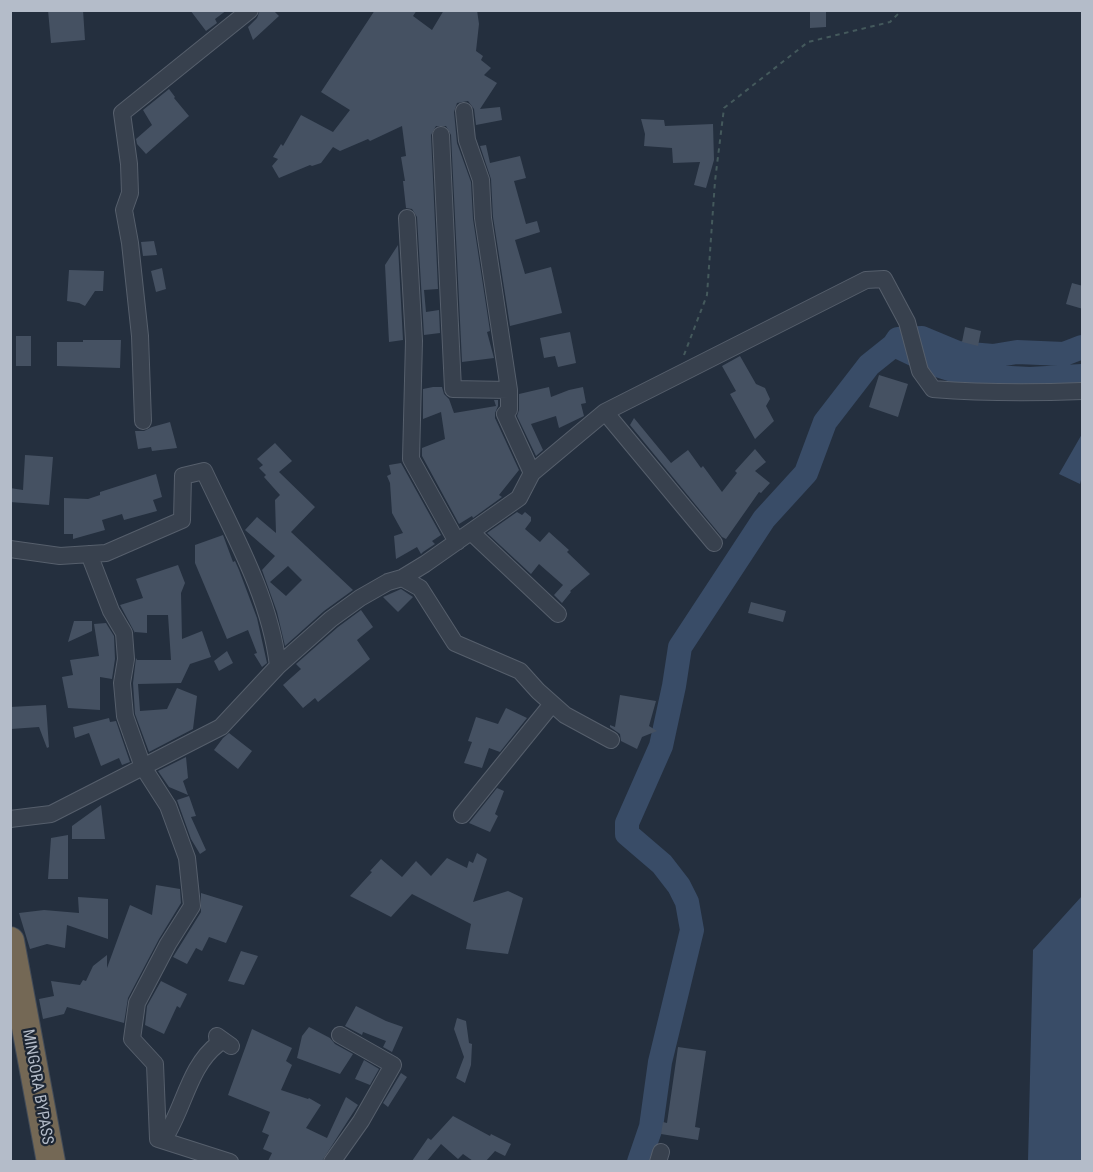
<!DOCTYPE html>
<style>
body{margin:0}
#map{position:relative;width:1093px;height:1172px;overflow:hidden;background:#242f3e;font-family:"Roboto Condensed",sans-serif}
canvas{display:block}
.frame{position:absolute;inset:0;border:12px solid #b4bcc9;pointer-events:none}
</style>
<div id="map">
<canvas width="1093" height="1172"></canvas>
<div class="frame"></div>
</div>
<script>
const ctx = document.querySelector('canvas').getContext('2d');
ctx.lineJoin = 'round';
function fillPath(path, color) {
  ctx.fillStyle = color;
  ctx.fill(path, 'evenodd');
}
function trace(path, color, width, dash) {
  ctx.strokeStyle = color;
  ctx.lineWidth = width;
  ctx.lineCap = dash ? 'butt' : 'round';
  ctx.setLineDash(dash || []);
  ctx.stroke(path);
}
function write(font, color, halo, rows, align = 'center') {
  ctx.font = font + ' "Roboto Condensed",sans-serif';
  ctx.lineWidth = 4.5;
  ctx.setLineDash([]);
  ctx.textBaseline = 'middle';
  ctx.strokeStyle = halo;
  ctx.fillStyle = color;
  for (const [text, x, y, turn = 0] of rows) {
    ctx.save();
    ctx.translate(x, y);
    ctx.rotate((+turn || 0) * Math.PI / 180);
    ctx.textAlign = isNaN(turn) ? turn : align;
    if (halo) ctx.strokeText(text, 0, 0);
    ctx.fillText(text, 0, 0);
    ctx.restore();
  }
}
const water = new Path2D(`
 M1082,434V476L1080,484L1059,474Z
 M1082,896V1161H1028L1033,950Z`);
const river = new Path2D(`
 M894,345L898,339L922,338L958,353L993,356L1017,352L1064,354L1082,347
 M639,1162L651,1127L660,1062L692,930L687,902L679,886L662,864L627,834V823L661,746L674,686L680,647L764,519L806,473L825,422L869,365L894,345L934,364L972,376L1030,379L1082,376`);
const building = new Path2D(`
 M48,10H83L85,40L51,43Z
 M190,10H227L215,19L217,23L206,31Z
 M260,10H273L279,16L253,40L248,27L257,18Z
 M375,10H417L413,16L432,30L444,10H477L479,24L476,51L483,56L481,60L491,68L484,75L497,83L480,109L500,107L502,120L476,125L474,109L468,101L457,103L454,112L457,143L471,182L473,219L490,331L487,332L494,358L462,362L451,135L446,126H436L431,135L438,289L424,290L426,312L439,310L440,333L424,335L417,217L412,209L406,208L403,181H405L401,157L406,156L402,126L370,141L368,139L340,151L333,147L321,163L312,166L310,165L279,178L272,166L278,159L273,157L281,144L283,146L301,115L333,132L350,110L321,92Z
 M810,10H826V27L810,28Z
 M169,89L175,97L174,98L189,116L146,154L137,144L136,139L152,125L143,110Z
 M641,119L664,120L665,126L713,124L714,160L706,188L694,185L700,162L673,163L672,148L644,146L645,134Z
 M486,145L490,163L520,156L526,178L514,181L526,224L537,221L540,232L515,240L525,274L551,267L562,313L510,326L493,217L491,179L480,146Z
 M154,241L157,255L143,256L141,242Z
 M398,245L403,340L389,342L385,265Z
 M162,268L166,289L156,292L151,271Z
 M69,270L104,271L103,291H95L85,306L79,303L67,301Z
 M1072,283L1083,286V309L1066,304Z
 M965,327L981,331L978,346L962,342Z
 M570,332L576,363L558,367L555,356L544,358L540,338Z
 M16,336H31V366H16Z
 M83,340H121L120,368L57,366V342H83Z
 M740,356L756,384L765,388L770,399L766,406L774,421L755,439L730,394L736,391L722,366Z
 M879,375L908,384L898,417L869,407Z
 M433,387H442L444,394L449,399L454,413L496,406L494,400H498V406L495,413V418L519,470L499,495L502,497L473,518L472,516L459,524L422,456V448L445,439L441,412L423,419V389Z
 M549,387L551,397L569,390L583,387L586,403L581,404L584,416L559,428L556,416L531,424L543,450L536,456L517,416L519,410V394Z
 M634,418L671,463L688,450L701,468L703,466L722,492L737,473L735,471L755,449L766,462L755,471L770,483L761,493L759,492L726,539L722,537L630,425Z
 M170,422L177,448L152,451L151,447L138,449L135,431H144L152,427Z
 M275,443L292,461L279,472L315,507L291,532L353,590L324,611L285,646L277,612L262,570L275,556L245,530L257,517L276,533L275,500L280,495L264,477L266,475L259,468L263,465L257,459ZM288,566L302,580L286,596L270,582Z
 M25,455L53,457L49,505L10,502V488L23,490Z
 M401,463L441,535L432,541L435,544L423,552L421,554L417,547L396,559L394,536L403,533L392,513L390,483L387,476L391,474L389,465Z
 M156,474L162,497L153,500L157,511L124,520L122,514L102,520L105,530L73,539V534H64V498L88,499L100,495V492Z
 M517,512L522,515L525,512L531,517V521L525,529L540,542L549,532L569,550L567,552L590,574L570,591L571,592L562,603L554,595L563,585L539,564L531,574L487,533Z
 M223,535L233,562L235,561L239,570L257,618L267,663L262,667L254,654L257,653L248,630L227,639L195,563V545Z
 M178,565L185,583L181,593L182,639L202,631L211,657L190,664L181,683L138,684L140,711L167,709L177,688L197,696L193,729L149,752L135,714L133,683L136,658L137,660H171L168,615H147V633L135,632V633L120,605L143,598L136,579Z
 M401,589L413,597L398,612L383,597Z
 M751,602L786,611L783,622L748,613Z
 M361,610L373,627L357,640L370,659L318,702L315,698L303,708L283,685L301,669L296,664L338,627Z
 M74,621H92V631L68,642Z
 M106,623L114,636L115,659L112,679L100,677V710L68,708L62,677L73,675L70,660L99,656L94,624Z
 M227,651L233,663L219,671L214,661Z
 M620,695L656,701L649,726L657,731L642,737L637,749L621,741L620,734L610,727V725L615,727Z
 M46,705L49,747L47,748L39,727L11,729L10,720V707Z
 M506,708L527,718L500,752L489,748L482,768L464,763L472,742L468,741L476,717L498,724Z
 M109,718L110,722L116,721L130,762L122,765L119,758L101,766L89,733L75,738L73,727Z
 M229,733L252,751L238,769L214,750L223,738Z
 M186,757L188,778L183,781L188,795L169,787L158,771Z
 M497,788L504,791L495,814L498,816L490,832L469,823Z
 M189,796L196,816L191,817L206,850L200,854L191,839L177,800Z
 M101,805L105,839H72V826Z
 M68,835V879H48L51,838Z
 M477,853L487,859L473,902L508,891L523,898L508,954L466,949L471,924L412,894L391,917L350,896L372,872L370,871L381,859L402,877L416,861L431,876L447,858L467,868L469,861L473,863Z
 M156,885L180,889L181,903L159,939L128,998L124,1023L67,1007L64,1014L43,1019L39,999L54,996L51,981L80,985L83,980L86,981L93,966L107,955V968L130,905L152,915Z
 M201,893L243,906L226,943L209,937L202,951L196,948L187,964L173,957L201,912Z
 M78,897L108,899V939L67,925L65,948L47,944L30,949L19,913L44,910L79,913Z
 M241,951L258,956L244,985L228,981Z
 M161,981L187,994L180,1008L177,1006L164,1034L145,1025L147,1006Z
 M356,1006L386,1021L403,1027L392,1052L383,1047L386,1041L363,1032L362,1035L345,1026Z
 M457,1018L466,1021L469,1043L472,1044L471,1065L465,1083L456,1078L464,1057L454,1029Z
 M309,1027L330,1038L335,1044L353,1054L340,1074L297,1058L302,1036Z
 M252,1029L292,1048L286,1061L292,1065L281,1090L308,1099L309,1098L321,1105L306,1128L327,1138L346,1097L358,1105L322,1161H268L272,1153L263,1149L269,1135L262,1132L270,1112L228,1095Z
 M678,1047L706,1051L695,1127L700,1128L698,1140L661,1134L663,1122L667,1123Z
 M364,1060L379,1069L370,1085L355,1079Z
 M401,1073L407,1077L388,1107L383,1103Z
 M453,1116L490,1136L491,1134L511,1144L505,1156L495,1151L486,1161H473L463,1154L458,1159L441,1144L427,1161H412L428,1138L431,1140Z`);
const path = new Path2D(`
 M684,355L707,295L715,181L724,108L808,42L890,22L902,10`);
const street = new Path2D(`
 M464,111L467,140L481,180L483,218L509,390V410L505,414L532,473
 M441,135L453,389L509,390
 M407,218L414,341L411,459L457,542
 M605,412L714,543
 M143,421L140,336L130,243L124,210L130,193L129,164L122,113L250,10
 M471,532L558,614
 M10,549L60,556L106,553L182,520L183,476L204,471C233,533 270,597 278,666
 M89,554L111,611L124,633L126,659L122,683L125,716L143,767L168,806L187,858L192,906L168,944L137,1003L132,1039L155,1064L158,1139L230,1162
 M402,578L420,588L455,643L520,671L538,691L565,715L611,740
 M462,815L552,704
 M10,819L51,814L221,727L278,666L331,619L360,598L388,582L402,578L425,564L519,498L532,473L605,412L866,280L884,279L907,322L920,371L933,389C983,393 1032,393 1082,391
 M165,1137C184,1108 189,1066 218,1044L217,1036L231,1046
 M332,1162L361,1121L393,1065L340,1035
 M658,1162L661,1152`);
const highway = new Path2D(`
 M10,941L51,1162`);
const streetNames = [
 ["MINGORA BYPASS",37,1087,80]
];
fillPath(water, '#394c67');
trace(river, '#394c67', 24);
fillPath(building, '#455162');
trace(street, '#565f6c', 18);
trace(highway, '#434c59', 30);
trace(path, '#44595c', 2, [4.5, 4.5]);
trace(street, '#38414e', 16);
trace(highway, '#746855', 28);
write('16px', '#b4bcc9', '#1d2633', streetNames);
</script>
